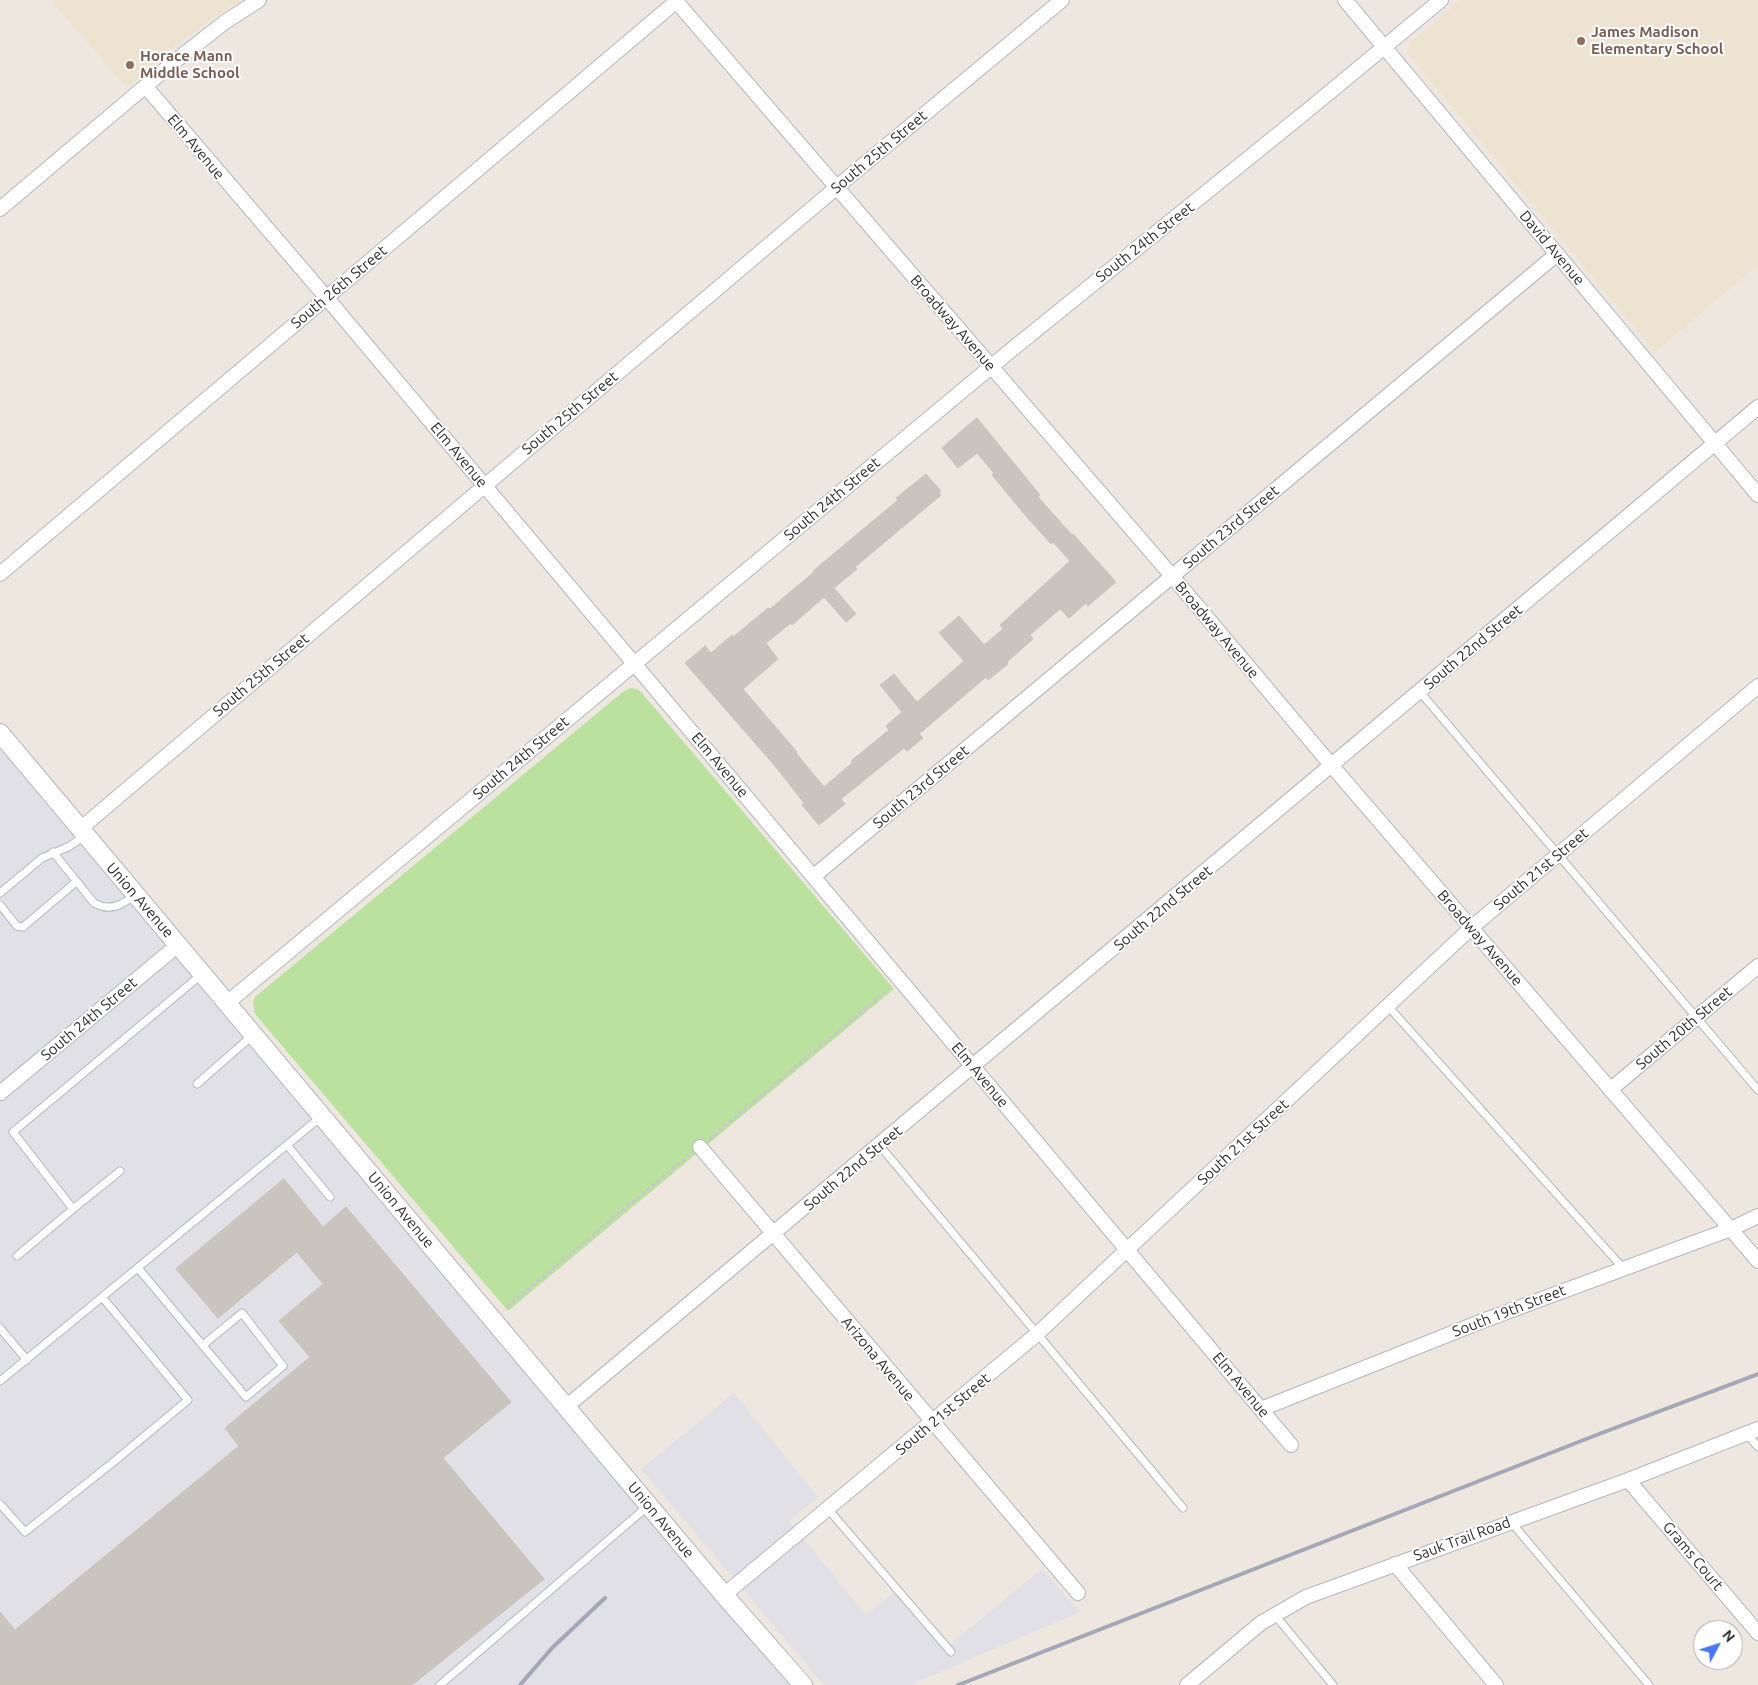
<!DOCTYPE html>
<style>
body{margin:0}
#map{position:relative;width:1758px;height:1685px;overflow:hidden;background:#ede7e0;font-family:Ubuntu,sans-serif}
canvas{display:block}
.north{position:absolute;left:1693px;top:1620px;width:50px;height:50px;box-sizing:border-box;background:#fff;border:1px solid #ababab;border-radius:50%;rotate:50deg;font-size:14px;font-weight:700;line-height:20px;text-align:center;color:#2d2d2d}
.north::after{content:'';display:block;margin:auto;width:18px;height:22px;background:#4975f2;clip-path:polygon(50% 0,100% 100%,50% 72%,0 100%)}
</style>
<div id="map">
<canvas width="1758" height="1685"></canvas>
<div class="north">N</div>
</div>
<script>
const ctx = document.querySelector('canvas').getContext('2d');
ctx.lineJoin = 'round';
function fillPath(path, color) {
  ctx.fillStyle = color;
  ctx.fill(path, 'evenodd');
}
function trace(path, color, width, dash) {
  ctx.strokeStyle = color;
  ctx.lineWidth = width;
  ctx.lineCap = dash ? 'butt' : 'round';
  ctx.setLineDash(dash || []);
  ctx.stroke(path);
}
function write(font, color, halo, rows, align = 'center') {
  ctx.font = font + ' Ubuntu,sans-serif';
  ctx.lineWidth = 4;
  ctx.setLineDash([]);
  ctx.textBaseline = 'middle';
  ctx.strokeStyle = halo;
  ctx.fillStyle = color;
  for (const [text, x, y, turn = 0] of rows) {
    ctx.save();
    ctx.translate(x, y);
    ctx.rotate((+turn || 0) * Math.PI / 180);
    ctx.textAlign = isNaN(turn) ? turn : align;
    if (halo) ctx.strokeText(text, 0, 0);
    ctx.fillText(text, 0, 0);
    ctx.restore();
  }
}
const industrial = new Path2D(`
 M0,733L803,1685H0Z
 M734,1393L818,1497L789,1521L866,1615L895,1592L944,1649L1042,1569L1080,1612L910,1685H824L641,1469Z`);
const education = new Path2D(`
 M51,0H240L178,43L127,88Z
 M1460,0H1758V265L1655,352L1409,55L1407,52L1409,44Z`);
const green = new Path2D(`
 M631,688L637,689L641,692L894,989L508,1311L255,1014L253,1002L255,997L624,691Z`);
const building = new Path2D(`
 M977,418L1040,495L1038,497L1072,535L1073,534L1116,582L1088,606L1086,603L1069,618L1060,609L1030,635L1033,639L1007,662L1008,664L988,680L986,677L919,734L923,738L907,751L904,748L841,799L845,804L819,825L802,805L804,803L775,766L685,663L705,646L711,653L732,635L733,637L768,608L770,609L814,572L813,571L898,500L896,498L926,474L940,490V496L855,567L857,569L834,588L856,614L846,622L824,597L792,625L791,623L766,643L778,659L743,689L797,752L796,753L824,787L852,763L851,761L889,730L886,726L902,712L880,685L894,674L917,702L964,661L939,633L959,616L984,645L1003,629L1000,625L1070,561L1053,542L1051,544L1025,515L992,475L994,473L977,453L958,468L942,448Z
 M284,1179L323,1227L346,1207L511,1402L443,1458L544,1579L412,1685H0V1612L15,1630L239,1446L225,1428L310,1357L279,1321L323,1284L297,1252L218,1318L176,1269Z`);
const path = new Path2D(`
 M709,1139L885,992
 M507,1307L689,1155`);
const service = new Path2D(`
 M1420,692L1758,1090
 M53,852L94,903C110,912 122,905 135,895
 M0,893L42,858L68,847L85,836
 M0,905L17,926L23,927L76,882
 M1387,1005L1623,1268
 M197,1084L253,1035
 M287,1145L330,1197
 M880,1146L1183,1508
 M120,1171L73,1209L13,1132L202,974
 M17,1256L73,1209
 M138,1268L246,1397L283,1366L242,1313L203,1345
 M0,1328L27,1360
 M0,1381L322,1116
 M1747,1434L1758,1447
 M0,1504L25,1532L111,1464L188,1400L102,1297
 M828,1509L951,1652
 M1511,1522L1649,1685
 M1274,1614L1333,1685
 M440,1685L648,1506`);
const minor = new Path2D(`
 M675,0L1172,576L1332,766L1758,1261
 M1345,0L1758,495
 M146,87L326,297L1291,1445
 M0,209L174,62L225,22L259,0
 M0,574L678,0
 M80,829L856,171L1062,0
 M814,876L1557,254
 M227,1003L1010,351L1313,106L1441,0
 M1611,1089L1758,966
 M0,1093L178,945
 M700,1147L1078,1593
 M566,1407L1758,407
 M1261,1409L1485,1320L1731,1229L1758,1216
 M1628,1480L1758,1633
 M1395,1564L1496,1685
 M724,1595L1037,1334L1471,928L1758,686
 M1187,1685L1261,1623L1306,1597L1628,1480L1758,1429`);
const tertiary = new Path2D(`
 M0,733L724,1595L803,1685`);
const rail = new Path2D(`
 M520,1685L552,1648L605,1598
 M958,1685L1599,1434L1758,1374`);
const markers = [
 [1581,41,5,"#8d6e63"],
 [130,65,5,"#8d6e63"]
];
const educationNames = [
 ["James Madison",1591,32],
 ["Elementary School",1591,49],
 ["Horace Mann",140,56],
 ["Middle School",140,73]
];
const streetNames = [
 ["Elm Avenue",196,147,50],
 ["South 25th Street",879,152,-40],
 ["South 24th Street",1145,242,-38],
 ["David Avenue",1552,248,50],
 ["South 26th Street",339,287,-40],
 ["Broadway Avenue",953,323,49],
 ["South 25th Street",570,413,-40],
 ["Elm Avenue",459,455,50],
 ["South 24th Street",832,499,-40],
 ["South 23rd Street",1231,527,-40],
 ["Broadway Avenue",1217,630,50],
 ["South 22nd Street",1473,647,-40],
 ["South 25th Street",261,675,-40],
 ["South 24th Street",521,758,-40],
 ["Elm Avenue",720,765,50],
 ["South 23rd Street",921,787,-40],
 ["South 21st Street",1541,869,-40],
 ["Union Avenue",140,900,49],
 ["South 22nd Street",1163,908,-40],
 ["Broadway Avenue",1480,938,49],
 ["South 24th Street",89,1019,-40],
 ["South 20th Street",1684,1028,-40],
 ["Elm Avenue",980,1075,50],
 ["South 21st Street",1243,1142,-43],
 ["South 22nd Street",853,1168,-40],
 ["Union Avenue",401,1210,50],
 ["South 19th Street",1509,1311,-21],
 ["Arizona Avenue",878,1359,50],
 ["Elm Avenue",1241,1385,50],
 ["South 21st Street",943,1414,-40],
 ["Union Avenue",661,1520,50],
 ["Sauk Trail Road",1462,1539,-20],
 ["Grams Court",1693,1556,50]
];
fillPath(industrial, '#e1e0e7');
fillPath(education, '#eee2d1');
fillPath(green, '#bbe19f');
fillPath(building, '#c9c5be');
trace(building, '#c9c2b9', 1);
trace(service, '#b3b7bf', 9);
trace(minor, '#b3b7bf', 16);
trace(tertiary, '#b3b7bf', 20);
trace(path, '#c8c8c8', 3, [4, 2.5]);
trace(service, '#fff', 7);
trace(minor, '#fff', 14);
trace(tertiary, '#fff', 18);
trace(rail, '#a3a7b6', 4);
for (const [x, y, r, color] of markers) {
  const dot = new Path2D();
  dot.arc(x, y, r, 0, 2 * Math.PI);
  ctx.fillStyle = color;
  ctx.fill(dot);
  trace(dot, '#fff', 2);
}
write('bold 15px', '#785e54', '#fff', educationNames, 'left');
write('15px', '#2d2d2d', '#fff', streetNames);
</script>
